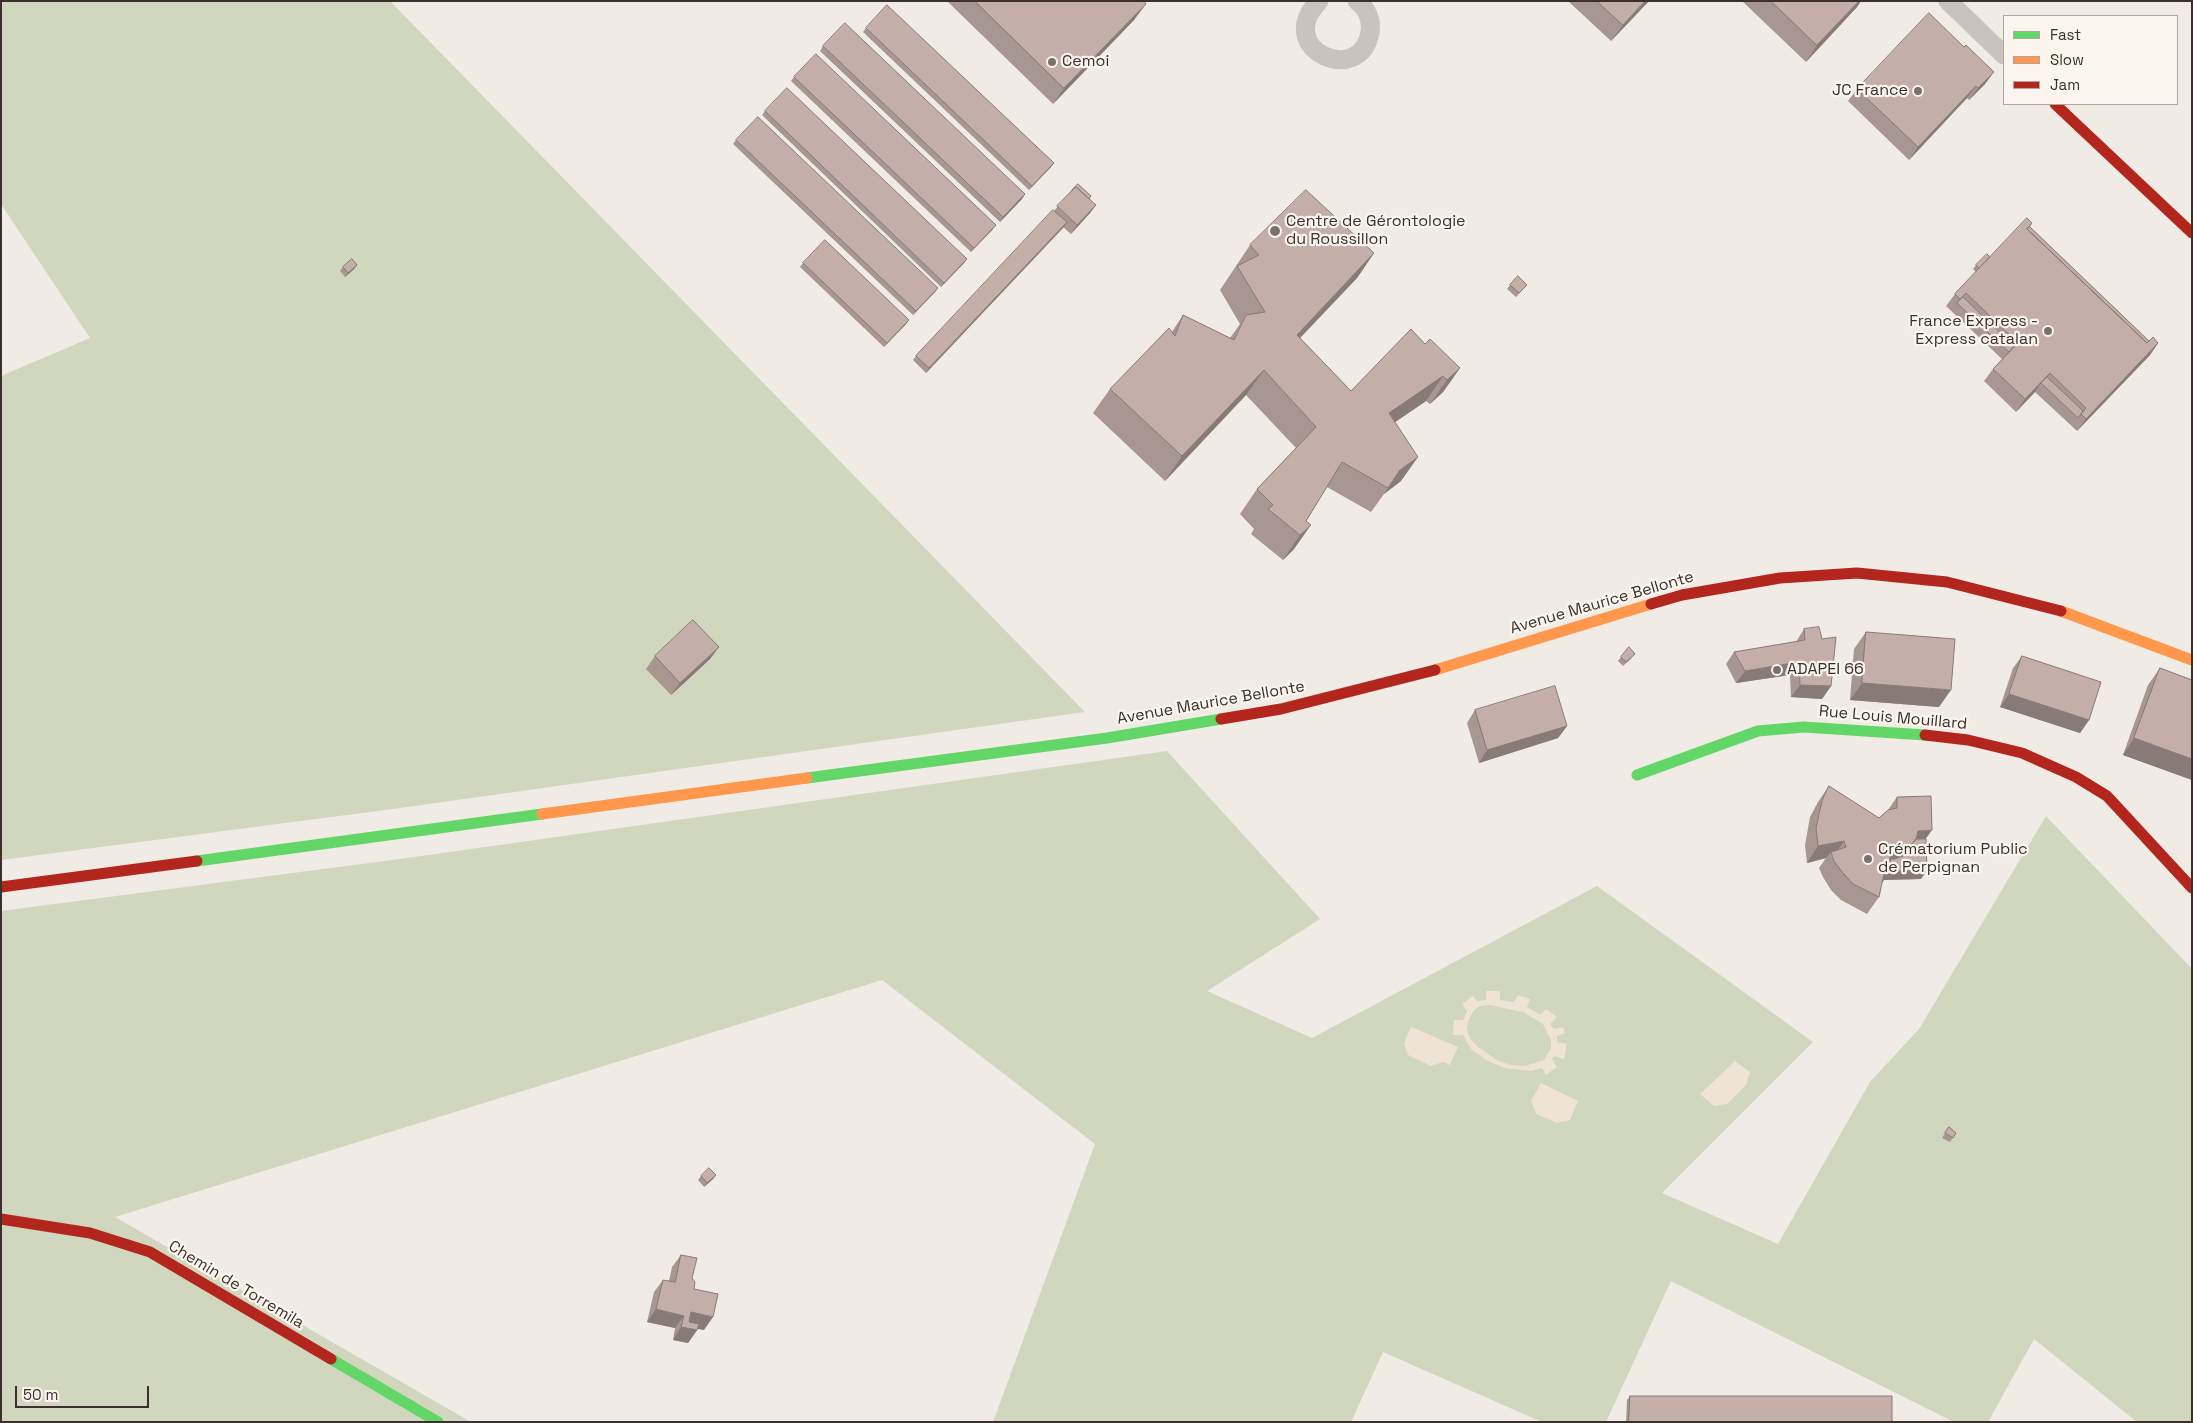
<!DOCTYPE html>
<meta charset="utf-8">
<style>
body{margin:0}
#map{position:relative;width:2193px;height:1423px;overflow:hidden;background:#f0ebe5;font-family:"Space Grotesk",sans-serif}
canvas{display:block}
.frame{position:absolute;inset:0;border:2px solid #3b302b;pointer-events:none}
.legend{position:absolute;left:2003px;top:15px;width:175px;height:90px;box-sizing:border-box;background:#fbf5ee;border:1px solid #aea6a0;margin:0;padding:6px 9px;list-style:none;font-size:15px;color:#3b302b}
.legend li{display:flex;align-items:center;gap:10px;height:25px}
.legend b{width:25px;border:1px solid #aea6a0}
.scale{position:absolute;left:15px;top:1386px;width:134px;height:22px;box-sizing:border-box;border:2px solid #3b302b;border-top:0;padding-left:6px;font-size:15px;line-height:18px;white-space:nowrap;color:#3b302b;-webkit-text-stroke:4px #fbf5ee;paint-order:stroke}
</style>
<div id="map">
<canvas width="2193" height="1423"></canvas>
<div class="frame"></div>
<ul class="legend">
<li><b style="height:6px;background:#63d668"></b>Fast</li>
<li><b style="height:6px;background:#ff974d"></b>Slow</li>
<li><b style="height:6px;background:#b3261e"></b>Jam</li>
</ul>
<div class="scale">50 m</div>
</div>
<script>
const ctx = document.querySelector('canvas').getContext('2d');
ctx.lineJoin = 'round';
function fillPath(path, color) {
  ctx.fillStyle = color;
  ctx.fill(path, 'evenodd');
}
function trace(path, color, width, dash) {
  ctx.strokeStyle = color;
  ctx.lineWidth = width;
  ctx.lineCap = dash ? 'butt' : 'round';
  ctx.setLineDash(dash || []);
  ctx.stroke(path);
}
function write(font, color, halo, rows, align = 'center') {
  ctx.font = font + ' "Space Grotesk",sans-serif';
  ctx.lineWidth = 4.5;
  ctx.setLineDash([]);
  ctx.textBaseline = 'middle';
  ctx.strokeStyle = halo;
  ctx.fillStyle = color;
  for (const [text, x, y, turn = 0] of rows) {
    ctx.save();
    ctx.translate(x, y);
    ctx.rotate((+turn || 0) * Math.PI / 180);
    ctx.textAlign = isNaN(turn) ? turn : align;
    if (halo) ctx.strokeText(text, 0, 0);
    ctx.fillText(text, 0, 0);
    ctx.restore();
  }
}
const green = new Path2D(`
 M1,1H390L1085,712L393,809L1,860V376L90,338L1,204Z
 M1167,751L1320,919L1207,991L1312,1038L1597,886L1813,1042L1662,1193L1778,1244L1870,1082L1919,1029L2046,816L2192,969V1422H2137L2034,1339L1988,1422H1954L1671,1281L1606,1422H1542L1383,1352L1351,1422H993L1095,1144L882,980L115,1217L471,1422H1V911L400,859Z`);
const plaza = new Path2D(`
 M1486,991H1500V1000L1514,1002L1518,995L1530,999L1527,1007L1540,1015L1546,1009L1557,1017L1550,1024L1554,1029L1563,1027L1565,1033L1557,1036V1042L1567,1044L1564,1059L1554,1056L1552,1059L1557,1067L1546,1075L1542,1068L1531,1071L1504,1068L1486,1060L1471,1049L1463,1035H1453L1454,1020H1463L1467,1011L1462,1004L1473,996L1477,1001L1486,1000ZM1490,1005L1523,1012L1543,1024L1551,1040V1048L1544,1060L1525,1066L1511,1065L1498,1061L1477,1046L1470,1039L1467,1029L1469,1019L1474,1010L1480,1006Z
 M1411,1027L1458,1047L1450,1065L1443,1062L1431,1066L1408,1055L1404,1043Z
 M1735,1061L1750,1072L1746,1085L1727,1104L1714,1106L1700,1094Z
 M1541,1083L1578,1101L1570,1120L1557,1123L1536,1114L1531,1101Z`);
const street = new Path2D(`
 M1319,1C1272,49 1361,88 1370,32C1372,20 1367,8 1357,1
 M1948,1L2004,55`);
const fast = new Path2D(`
 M1637,775L1758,731L1804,727L1925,735
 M807,778L1107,738L1221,719
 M197,861L542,814
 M331,1359L438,1422`);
const slow = new Path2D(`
 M2061,611L2192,660
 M1435,670L1651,604
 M542,814L807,778`);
const jam = new Path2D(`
 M2055,104L2192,233
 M1651,604L1682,595L1780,578L1857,573L1947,582L2061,611
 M1221,719L1281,709L1435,670
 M1925,735L1968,740L2022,753L2076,777L2107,796L2192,888
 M1,887L197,861
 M1,1219L90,1233L150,1252L331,1359`);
const wall = new Path2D(`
 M947,1H1144L1134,20L1053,104Z
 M1568,1H1649L1611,41Z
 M1742,1H1861L1857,7L1806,62Z
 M866,28L1051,167L1029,190L863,32Z
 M823,46L1022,199L1000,222L820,51Z
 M794,77L993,229L971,252L791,81Z
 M1985,84L1969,100L1967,98L1909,160L1848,101L1857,89Z
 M765,111L967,259L964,263L941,287L762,115Z
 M736,140L938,288L935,292L913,315L733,144Z
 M1072,190L1089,199L1096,205L1090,213L1071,234L1063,227L926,373L913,360L916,356L1054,211Z
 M2032,223L2030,227L2149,341L2158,343L2150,355L2077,431L2035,392L2016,412L1984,381L1993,369L2002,359L1946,306L1955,294L1976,272L1973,269L1976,265L1990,257Z
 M1250,245L1374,253L1357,278L1300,338L1351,391L1425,344L1460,368L1443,392L1430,404L1426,401L1395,422L1401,481L1384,494L1371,512L1327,487L1306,521L1294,549L1283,560L1251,534L1254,529L1240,514L1257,489L1296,448L1246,395L1165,481L1093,413L1110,389L1172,332L1183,315L1230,338L1240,324L1220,290Z
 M803,263L909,320L906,324L884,347L800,267Z
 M357,265L354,269L345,277L340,271L343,267Z
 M1510,285H1527L1516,297L1507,289Z
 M1804,629L1831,686L1822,699L1791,697L1790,675L1736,683L1726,664L1734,652L1796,642Z
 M1866,632L1939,707L1850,700L1854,649Z
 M655,656L710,659L671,695L646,669Z
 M2022,656L2089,720L2080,733L2000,707L2013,668Z
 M1621,657L1632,658L1623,666L1618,661Z
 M2160,668L2192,680V780L2123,755L2148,685Z
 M1475,710L1567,726L1558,738L1479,763L1467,723Z
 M1829,786L1879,818L1888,810L1897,797L1926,839L1921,879L1884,880L1882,882L1879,897L1867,914L1841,900L1831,890L1823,877L1819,868L1826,858L1807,863L1805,845L1810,817L1818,802Z
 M1949,1127L1956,1133L1950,1142L1942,1138Z
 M716,1175L713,1179L704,1187L698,1180L701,1176Z
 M681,1255L692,1278L704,1330L698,1329L688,1343L673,1340L675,1328L647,1322L654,1292L663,1280L669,1281L672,1267Z
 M1630,1396L1892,1422H1626L1627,1400Z`);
const shadedWall = new Path2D(`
 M1645,1H1649L1611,41L1623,25Z
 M1859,1H1861L1857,7L1806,62L1817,45Z
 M1146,4L1134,20L1053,104L1064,88Z
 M1994,72L1985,84L1969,100L1978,88Z
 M1976,86L1967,98L1909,160L1918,147Z
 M1054,163L1051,167L1029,190L1032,186Z
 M1025,194L1022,199L1000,222L1003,217Z
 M1096,205L1090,213L1071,234L1077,225Z
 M1067,222L1064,227L926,373L929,368Z
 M996,225L993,229L971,252L974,248Z
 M1374,253L1357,278L1280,359L1297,335Z
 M967,259L964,263L941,287L944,283Z
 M357,265L354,269L345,277L348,273Z
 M938,288L935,292L913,315L916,311Z
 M909,320L906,324L884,347L887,343Z
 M2158,343L2150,355L2077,431L2086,419Z
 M1460,368L1443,392L1430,404L1447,380Z
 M1264,370L1246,395L1165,481L1182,456Z
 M2050,373L2042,384L2041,383L2035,392L2016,412L2025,399Z
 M1443,376L1426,401L1372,438L1389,413Z
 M1418,457L1401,481L1384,494L1400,470Z
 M1311,525L1294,549L1283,560L1300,535Z
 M719,647L710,659L671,695L680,683Z
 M1799,662L1790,675L1736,683L1745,671Z
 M1862,683L1951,690L1939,707L1850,700Z
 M1800,685L1831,686L1822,699L1791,697Z
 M2009,694L2089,720L2080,733L2000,707Z
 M1567,726L1558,738L1479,763L1487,750Z
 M2134,738L2192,759V780L2123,755Z
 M1932,830L1920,847L1894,866L1885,858L1890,850L1918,831Z
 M1844,841L1833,857L1831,852L1826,858L1807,863L1818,846Z
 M1885,869L1927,871L1921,879L1884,880L1879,887Z
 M716,1175L713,1179L704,1187L707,1183Z
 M656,1309L684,1316L675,1328L647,1322Z
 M691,1312L713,1317L704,1330L684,1325Z
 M681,1327L697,1330L688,1343L673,1340Z`);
const building = new Path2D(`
 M975,1H1144L1146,4L1064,88Z
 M1597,1H1645L1623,25Z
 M1771,1H1859L1817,45Z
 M887,5L1054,163L1032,186L866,28Z
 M1929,13L1964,47L1966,45L1994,72L1978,88L1976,86L1918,147L1857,89Z
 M845,23L1025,194L1003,217L823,46Z
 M816,54L996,225L974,248L794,77Z
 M787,88L967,259L944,283L765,111Z
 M758,117L938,288L916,311L736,140Z
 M1078,184L1091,196L1089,199L1076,187L1072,190Z
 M1076,187L1096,205L1077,225L1057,206Z
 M1306,190L1374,253L1297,335L1351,391L1411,329L1425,344L1430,339L1460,368L1447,380L1443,376L1389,413L1418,457L1400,470L1388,488L1342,462L1306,521L1311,525L1300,535L1268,509L1273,505L1257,489L1316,427L1264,370L1182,456L1110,389L1169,328L1175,336L1183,315L1234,340L1246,315L1265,312L1237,266L1259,255L1250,245Z
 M1053,210L1067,222L929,368L916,356Z
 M2027,218L2032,223L2027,229L2147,343L2153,337L2158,343L2086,419L2081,414L2086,408L2050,373L2025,399L1993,369L2018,343L1966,293L1960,299L1955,294Z
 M2030,227L2149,341L2147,343L2027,229Z
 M825,240L909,320L887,343L803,263Z
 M1987,254L1990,257L1979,268L1976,265Z
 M352,259L357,265L348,273L343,267Z
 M1518,276L1527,285L1519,293L1510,285Z
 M1963,297L2014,346L2009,352L1957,303Z
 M2047,377L2083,411L2078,418L2041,383Z
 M693,620L719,647L680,683L655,656Z
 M1819,627L1822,639L1836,637L1831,686L1800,685L1799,662L1745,671L1734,652L1805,640L1804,629Z
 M1866,632L1955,639L1951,690L1862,683Z
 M1629,647L1635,654L1626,662L1621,657Z
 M2022,656L2101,682L2089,720L2009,694Z
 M2160,668L2192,680V759L2134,738Z
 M1555,686L1567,726L1487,750L1475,710Z
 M1829,786L1879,818L1888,810L1897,808V797L1931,796L1932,830L1918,831L1916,840L1906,849L1890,850V870L1885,869L1879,897L1853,884L1843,873L1834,861L1831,852L1846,847L1844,841L1818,846L1816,828L1822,801Z
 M1916,839H1926L1927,871H1890V859H1895L1903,856L1910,848Z
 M1949,1127L1956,1133L1953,1138L1945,1133Z
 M709,1168L716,1175L707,1183L701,1176Z
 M681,1255L697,1258L692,1278L695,1282L694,1289L718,1294L713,1317L691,1312L689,1322L699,1324L697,1330L681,1327L684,1316L656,1309L663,1280L675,1282Z
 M1630,1396H1892V1422H1629Z`);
const markers = [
 [1052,62,5,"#7a716c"],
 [1918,91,5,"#7a716c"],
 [1275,231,6,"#7a716c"],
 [2048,331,5,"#7a716c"],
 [1777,670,5,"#7a716c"],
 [1868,859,5,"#7a716c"]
];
const poiNames = [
 ["Cemoi",1062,62],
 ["JC France",1908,91,"right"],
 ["Centre de Gérontologie",1286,222],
 ["du Roussillon",1286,240],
 ["France Express -",2038,322,"right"],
 ["Express catalan",2038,340,"right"],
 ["ADAPEI 66",1787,670],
 ["Crématorium Public",1878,850],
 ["de Perpignan",1878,868]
];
const streetNames = [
 ["Avenue Maurice Bellonte",1602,603,-16],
 ["Avenue Maurice Bellonte",1211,703,-10],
 ["Rue Louis Mouillard",1893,718,5],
 ["Chemin de Torremila",236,1285,31]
];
fillPath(green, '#d1d6bf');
fillPath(plaza, '#eee3d5');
trace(street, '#c9c3be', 19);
trace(fast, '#63d668', 11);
trace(slow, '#ff974d', 11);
trace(jam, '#b3261e', 11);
fillPath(wall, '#a89690');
fillPath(shadedWall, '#887a75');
fillPath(building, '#c3afa7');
trace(building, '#887a75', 1);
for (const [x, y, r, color] of markers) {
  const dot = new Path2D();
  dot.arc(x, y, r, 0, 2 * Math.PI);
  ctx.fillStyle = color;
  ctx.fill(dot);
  trace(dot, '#fbf5ee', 2);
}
write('16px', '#3b302b', '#fbf5ee', poiNames, 'left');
write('16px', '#3b302b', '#fbf5ee', streetNames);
</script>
